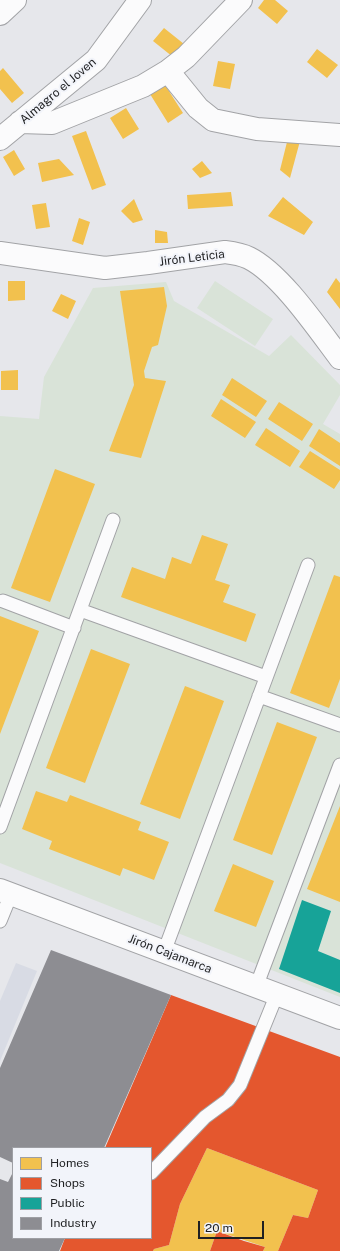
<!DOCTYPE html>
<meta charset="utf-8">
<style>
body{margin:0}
#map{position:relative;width:340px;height:1251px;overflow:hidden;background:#e6e7eb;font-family:"Public Sans",sans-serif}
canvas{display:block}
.legend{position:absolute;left:12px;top:1147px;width:140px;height:92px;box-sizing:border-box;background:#f2f4fa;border:1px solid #9e9fa4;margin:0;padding:5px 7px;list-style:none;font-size:12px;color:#1f2022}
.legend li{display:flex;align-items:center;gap:8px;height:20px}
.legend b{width:20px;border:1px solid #9e9fa4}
.scale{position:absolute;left:198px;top:1221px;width:66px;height:18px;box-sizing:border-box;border:2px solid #1f2022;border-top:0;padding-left:5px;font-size:12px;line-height:14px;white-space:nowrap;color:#1f2022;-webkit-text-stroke:3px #f2f4fa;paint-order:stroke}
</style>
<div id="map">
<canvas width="340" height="1251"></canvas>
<ul class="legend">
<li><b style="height:11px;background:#f2c14e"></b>Homes</li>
<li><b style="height:11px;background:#e4572e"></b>Shops</li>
<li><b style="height:11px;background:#17a398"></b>Public</li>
<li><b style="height:11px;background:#8d8d92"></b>Industry</li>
</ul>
<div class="scale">20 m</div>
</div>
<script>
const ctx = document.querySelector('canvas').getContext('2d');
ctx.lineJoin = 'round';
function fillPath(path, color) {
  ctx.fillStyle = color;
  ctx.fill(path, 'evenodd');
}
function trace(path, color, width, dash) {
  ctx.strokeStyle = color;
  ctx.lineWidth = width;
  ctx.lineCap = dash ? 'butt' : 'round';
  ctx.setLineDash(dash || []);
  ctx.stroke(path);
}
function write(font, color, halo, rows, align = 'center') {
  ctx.font = font + ' "Public Sans",sans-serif';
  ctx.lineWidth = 4;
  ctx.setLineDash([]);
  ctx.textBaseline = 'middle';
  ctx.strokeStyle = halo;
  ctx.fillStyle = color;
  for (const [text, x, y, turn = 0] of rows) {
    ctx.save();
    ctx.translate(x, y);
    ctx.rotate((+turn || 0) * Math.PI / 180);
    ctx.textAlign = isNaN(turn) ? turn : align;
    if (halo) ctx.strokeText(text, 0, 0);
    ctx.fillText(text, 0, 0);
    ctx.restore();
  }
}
const built = new Path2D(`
 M16,963L37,971L0,1061V1001Z`);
const green = new Path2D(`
 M215,281L273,319L255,346L197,308Z
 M166,282L174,301L269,356L291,335L340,385V395L323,424L340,434V997L0,863V416L39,419L44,377L93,288Z`);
const homes = new Path2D(`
 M264,0H275L288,11L277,24L258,8Z
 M164,28L184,44L173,57L153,41Z
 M317,49L338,65L327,78L307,62Z
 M218,61L235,64L230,89L213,86Z
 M3,68L24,93L12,103L0,89V71Z
 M165,85L183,113L168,123L150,94Z
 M126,108L139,129L123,139L110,118Z
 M86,131L106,185L92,190L72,136Z
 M288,138L300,141L290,178L280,170Z
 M14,150L25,169L14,176L3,157Z
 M59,159L74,175L42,182L38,163Z
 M202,161L212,173L200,178L192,169Z
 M231,192L233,206L188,209L187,195Z
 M283,197L313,222L304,235L268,216Z
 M134,199L143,220L133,223L121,211Z
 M46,203L50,227L36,229L32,205Z
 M79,218L90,222L83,245L72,241Z
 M155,230L167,232L168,243H155Z
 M336,278L340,283V309L327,292Z
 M8,281H25V300L8,301Z
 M164,287L167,306L158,345L152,347L144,371L145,378L166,381L141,458L109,451L134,385L120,291Z
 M61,294L76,301L68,319L52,311Z
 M18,370V390H1V371Z
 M232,378L267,401L256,417L222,395Z
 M221,399L256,422L245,438L211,416Z
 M279,402L313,424L302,441L268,419Z
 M266,428L300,451L290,467L255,445Z
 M319,429L340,443V466L309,446Z
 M310,451L340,470V480L334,489L299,467Z
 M55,469L95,484L50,602L11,588Z
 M202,535L228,544L215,580L230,585L223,602L256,614L246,642L121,597L132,567L165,579L172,557L191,564Z
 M334,575L340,577V679L329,708L290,693Z
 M0,616L39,631L0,734Z
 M91,649L130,664L85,783L46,768Z
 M185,686L224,701L180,819L140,804Z
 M277,722L317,737L272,855L233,840Z
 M36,791L67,802L70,795L141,822L138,830L169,842L154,880L123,868L120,876L49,849L52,841L22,829Z
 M340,806V902L307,889Z
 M233,864L274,881L256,927L214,911Z
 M207,1148L318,1190L308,1218L293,1215L278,1251H263L265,1247L217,1231L210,1251H153L154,1249L169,1245L180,1204Z`);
const shops = new Path2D(`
 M171,995L340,1057V1251H278L293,1215L308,1218L318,1190L207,1148L180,1204L169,1245L154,1249L153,1251H60L65,1238H151V1148H105Z
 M217,1231L244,1241L265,1247L263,1251H210Z`);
const public = new Path2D(`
 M302,900L331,911L318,951L340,960V993L279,969Z`);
const industry = new Path2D(`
 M51,950L171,995L104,1148H13V1163L0,1157V1068Z
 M13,1172V1238H65L59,1251H0V1179L8,1182Z`);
const lane = new Path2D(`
 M3,601L74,628
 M80,610L266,677
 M259,696L340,725
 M0,827L113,520
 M0,921L11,894
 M164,952L308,565
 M256,987L340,765
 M151,1173L205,1117L228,1100L240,1085L277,994`);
const street = new Path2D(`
 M0,14L15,0
 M168,71L198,108L213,120L257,129L340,135
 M20,122L52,123L143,86L168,71L186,57L241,0
 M0,139L96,60L140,0`);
const secondary = new Path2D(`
 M0,253L105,268L148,263L225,252C233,253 241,254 249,258C281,274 318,329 340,358
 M0,890L340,1018`);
const streetNames = [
 ["Almagro el Joven",58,91,-40],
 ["Jirón Leticia",192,258,-7],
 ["Jirón Cajamarca",170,954,21]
];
fillPath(built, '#d8dbe4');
fillPath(green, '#d9e3d8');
fillPath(homes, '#f2c14e');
fillPath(shops, '#e4572e');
fillPath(public, '#17a398');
fillPath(industry, '#8d8d92');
trace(lane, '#a2a3a6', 15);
trace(street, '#a2a3a6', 24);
trace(secondary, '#a2a3a6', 24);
trace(lane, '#fbfbfc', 13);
trace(street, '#fbfbfc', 22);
trace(secondary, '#fbfbfc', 22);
write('12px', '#1f2022', '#f2f4fa', streetNames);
</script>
